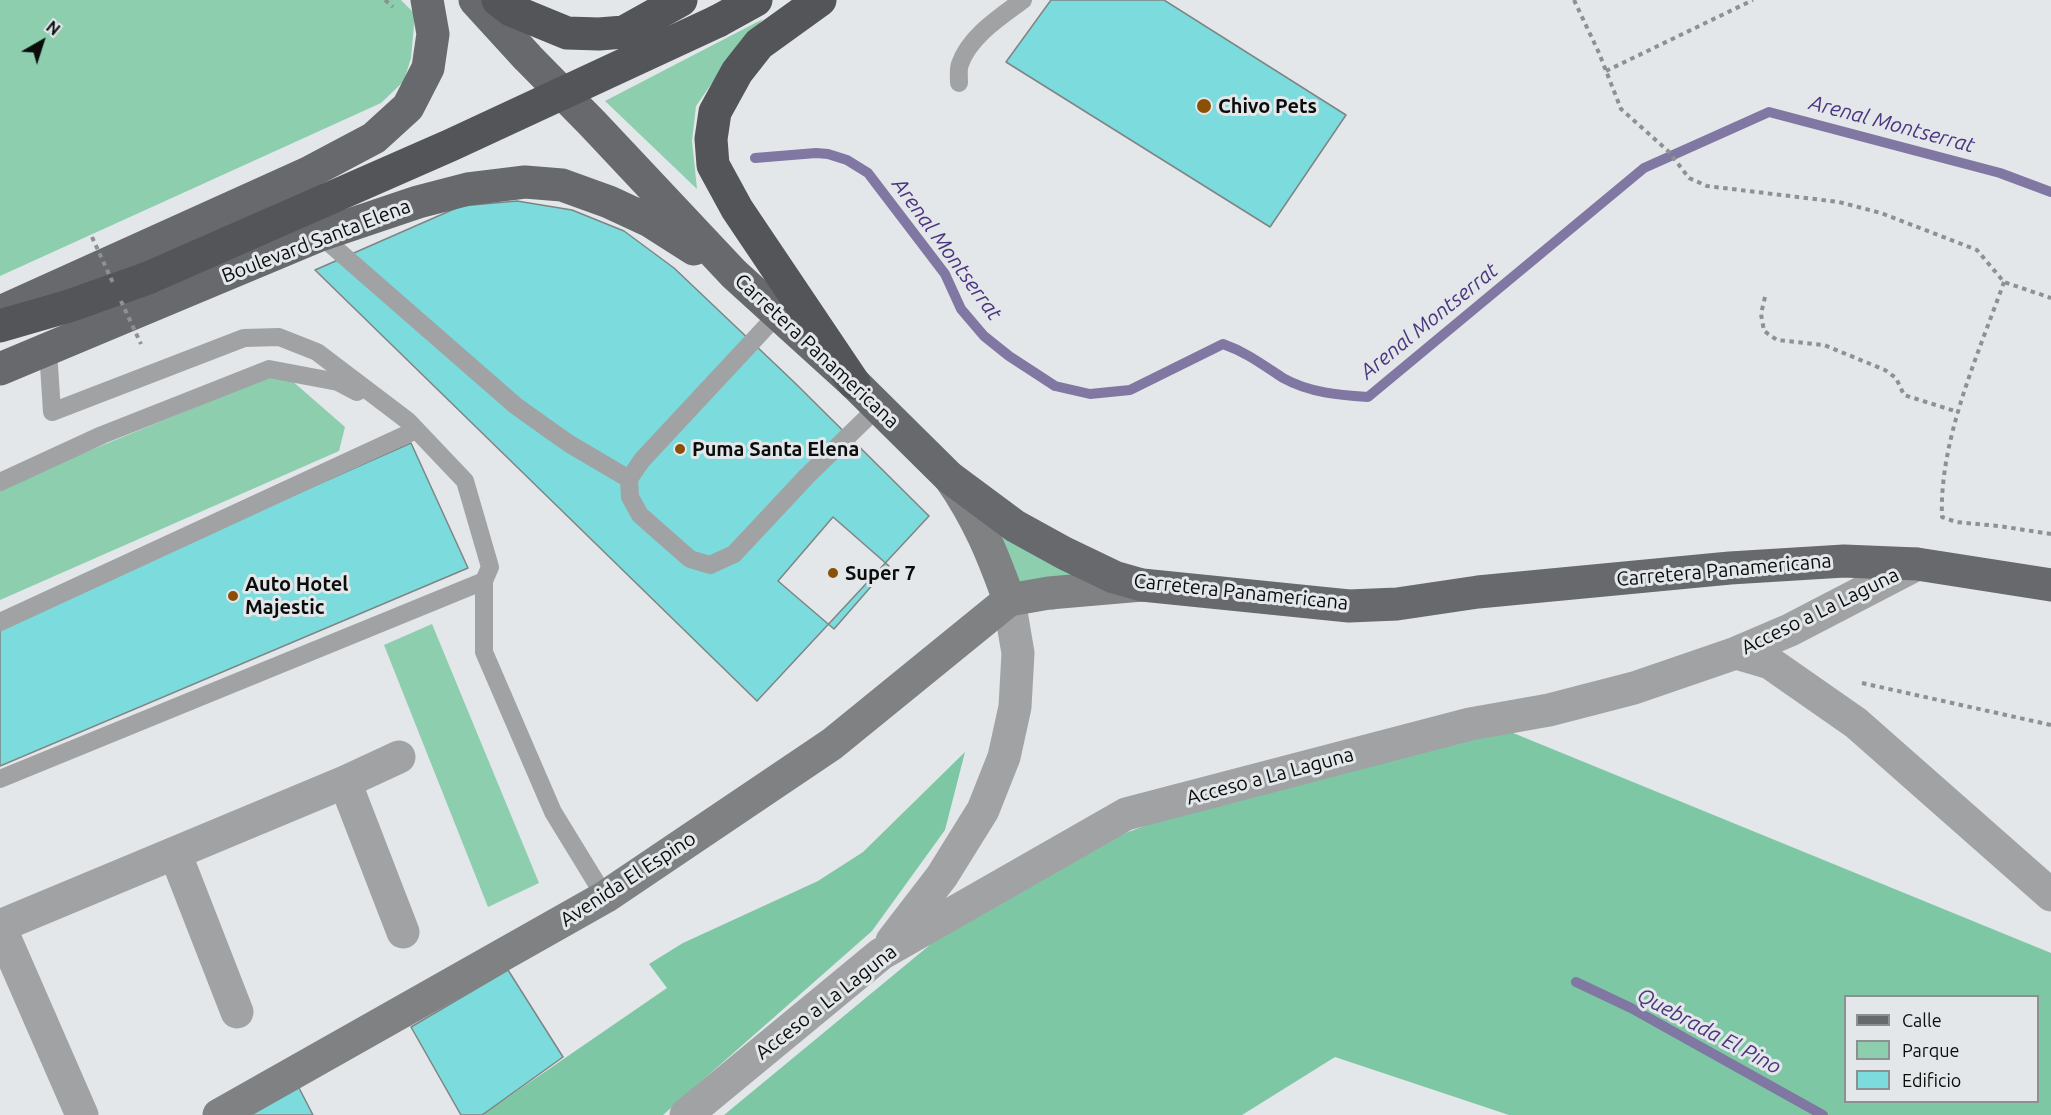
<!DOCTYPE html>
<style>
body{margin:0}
#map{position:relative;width:2051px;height:1115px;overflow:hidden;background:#e3e7e9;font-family:Ubuntu,sans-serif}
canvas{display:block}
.legend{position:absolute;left:1844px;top:995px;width:195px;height:108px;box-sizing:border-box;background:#e3e7e9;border:2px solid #8d9091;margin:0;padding:8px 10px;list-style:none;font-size:18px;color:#0b0d0d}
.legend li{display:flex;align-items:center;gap:12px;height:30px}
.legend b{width:30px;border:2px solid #8d9091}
.north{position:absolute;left:12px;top:12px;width:60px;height:60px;-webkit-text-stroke:4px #e3e7e9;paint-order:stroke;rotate:39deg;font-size:16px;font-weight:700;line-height:24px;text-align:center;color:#0b0d0d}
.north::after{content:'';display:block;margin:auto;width:21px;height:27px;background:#0b0d0d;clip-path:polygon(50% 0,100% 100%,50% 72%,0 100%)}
</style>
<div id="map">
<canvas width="2051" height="1115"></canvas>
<ul class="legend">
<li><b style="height:8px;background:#67696c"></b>Calle</li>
<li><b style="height:16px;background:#8cceae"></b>Parque</li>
<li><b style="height:16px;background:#7cdbdc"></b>Edificio</li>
</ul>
<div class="north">N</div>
</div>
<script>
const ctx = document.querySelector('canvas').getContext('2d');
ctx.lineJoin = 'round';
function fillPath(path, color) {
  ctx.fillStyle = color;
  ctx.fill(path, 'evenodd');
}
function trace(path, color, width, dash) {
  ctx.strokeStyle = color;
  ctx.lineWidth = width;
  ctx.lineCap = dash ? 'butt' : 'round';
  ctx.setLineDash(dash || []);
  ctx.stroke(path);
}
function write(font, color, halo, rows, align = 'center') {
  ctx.font = font + ' Ubuntu,sans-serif';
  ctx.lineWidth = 6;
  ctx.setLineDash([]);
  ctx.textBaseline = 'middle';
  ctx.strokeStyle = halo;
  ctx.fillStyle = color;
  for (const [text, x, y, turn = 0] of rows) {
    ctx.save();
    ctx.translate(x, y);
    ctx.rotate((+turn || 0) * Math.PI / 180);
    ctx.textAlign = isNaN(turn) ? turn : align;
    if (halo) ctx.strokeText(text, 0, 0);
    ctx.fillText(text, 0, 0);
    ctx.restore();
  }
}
const green = new Path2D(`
 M0,0H401L415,14L411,58L404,81L381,103L0,276Z
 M763,19L721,70L696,106L692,141L697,189L605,101Z
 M282,372L345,427L339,451L0,600V487Z
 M992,526L1100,588L1078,603L1052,610L1028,603Z
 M432,624L539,883L488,907L384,645Z`);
const forest = new Path2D(`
 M1496,726L2051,953V1115H1509L1335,1057L1242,1115H724L948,930L1112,838L1150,824ZM1846,996H2038V1102H1846Z
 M965,752L945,830L872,931L663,1115H482L667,988L649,964L683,943L818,881L863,852Z`);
const stream = new Path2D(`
 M755,158L816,153L828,154L847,160L868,173L945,274L961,309L984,336L1009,356L1055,386L1090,394L1130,390L1223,344C1246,352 1263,365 1283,378C1310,393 1339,395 1368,397L1644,168L1769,112L2000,173L2051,192
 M1576,982L1631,1008L1823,1115`);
const building = new Path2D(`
 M1051,0H1164L1346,115L1270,227L1006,62Z
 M517,201L572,210L624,231L674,268L794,382L929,516L757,701L315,270L461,206Z
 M411,443L468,568L0,766V625Z
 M833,517L889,566L834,629L778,581Z
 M508,970L563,1057L482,1115H461L411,1027Z
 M298,1086L313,1115H247Z`);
const path = new Path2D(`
 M385,0L393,7
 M1574,0L1599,53L1621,109L1669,152L1689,178L1707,186L1839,202L1881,213L1977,250L2004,282L2051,298
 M1606,71L1753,0
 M2004,282C1978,355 1939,440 1942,517L1956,522L1999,526L2051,534
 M1765,297L1761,314L1764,331L1777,340L1824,345L1885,370L1896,378L1904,395L1958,412
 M1862,683L2051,725`);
const lane = new Path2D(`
 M959,83C959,77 958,69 960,64C970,36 1000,17 1023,0
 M320,235L516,406L568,443L629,479
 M778,314L642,460L629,479L630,497L640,515L690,559L710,565L734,554L807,476L878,407
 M48,350L52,412L244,338L279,337L317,352L408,421L465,481L490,567L484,581V652L553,812L605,897
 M0,482L102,435L269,369L338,382L357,392
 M0,622L416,430
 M0,779L484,581`);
const street = new Path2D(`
 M1736,653L1770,663L1856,723L2051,895
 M345,782L403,932
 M175,853L237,1012
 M0,926L345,782L399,757
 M0,927L82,1115
 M892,941L942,876L983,810L1004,757L1015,707L1018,653L1009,600
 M686,1115L881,954L1126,814L1470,724L1549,710L1634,688L1736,653L1790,630L1917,564`);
const secondary = new Path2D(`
 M950,478C978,518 993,555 1009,600
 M219,1115L605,897L832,744L1009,600L1049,593L1142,585`);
const primary = new Path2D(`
 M475,0L528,58L592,123L734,274L854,383L949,477L1015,526L1064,553L1114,577L1142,585L1349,606L1397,604L1478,592L1730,568L1844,561L1917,564L2051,585
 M0,312L308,173L374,138L408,107L428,68L433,34L427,0
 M0,369L320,235L418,202L468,189L525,182L562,185L609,202L650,221L694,249`);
const highway = new Path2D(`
 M498,0L511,10L567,33L599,34L624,32L681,0
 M820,0L759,44L737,72L715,112L711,139L713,165L737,209L854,383
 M718,21L756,0
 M0,326L69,306L148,278`);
const pathBridge = new Path2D(`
 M92,237L113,283
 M121,301L141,344`);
const highwayBridge = new Path2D(`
 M148,278L451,145L718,21`);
const markers = [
 [1204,106,8,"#8a5007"],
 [680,449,6,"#8a5007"],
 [833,573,6,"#8a5007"],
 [233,596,6,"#8a5007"]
];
const poiNames = [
 ["Chivo Pets",1218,106],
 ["Puma Santa Elena",692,449],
 ["Super 7",845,573],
 ["Auto Hotel",245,584],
 ["Majestic",245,607]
];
const streetNames = [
 ["Boulevard Santa Elena",316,241,-21],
 ["Carretera Panamericana",817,351,43],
 ["Carretera Panamericana",1724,570,-5],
 ["Carretera Panamericana",1241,592,6],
 ["Acceso a La Laguna",1820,611,-26],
 ["Acceso a La Laguna",1270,776,-15],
 ["Avenida El Espino",628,879,-33],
 ["Acceso a La Laguna",826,1002,-38]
];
const waterNames = [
 ["Arenal Montserrat",1892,124,15],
 ["Arenal Montserrat",947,249,54],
 ["Arenal Montserrat",1429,321,-39],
 ["Quebrada El Pino",1709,1031,28]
];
fillPath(green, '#8cceae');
fillPath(forest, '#7dc7a4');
trace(stream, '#8177a3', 10);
fillPath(building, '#7cdbdc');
trace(building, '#7f8484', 1.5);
trace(path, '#8e9192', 4, [4.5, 4.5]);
trace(lane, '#a1a2a3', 18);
trace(street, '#a1a2a3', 33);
trace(secondary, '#7f8183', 33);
trace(primary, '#67696c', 33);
trace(highway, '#535558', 33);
trace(pathBridge, '#8e9192', 4, [4.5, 4.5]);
trace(highwayBridge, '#535558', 33);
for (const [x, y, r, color] of markers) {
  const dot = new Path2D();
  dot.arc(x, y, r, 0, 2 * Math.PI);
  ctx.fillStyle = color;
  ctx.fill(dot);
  trace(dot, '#e3e7e9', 2);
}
write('bold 20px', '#0b0d0d', '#e3e7e9', poiNames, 'left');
write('20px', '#0b0d0d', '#e3e7e9', streetNames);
write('italic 21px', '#4c357f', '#e3e7e9', waterNames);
</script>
